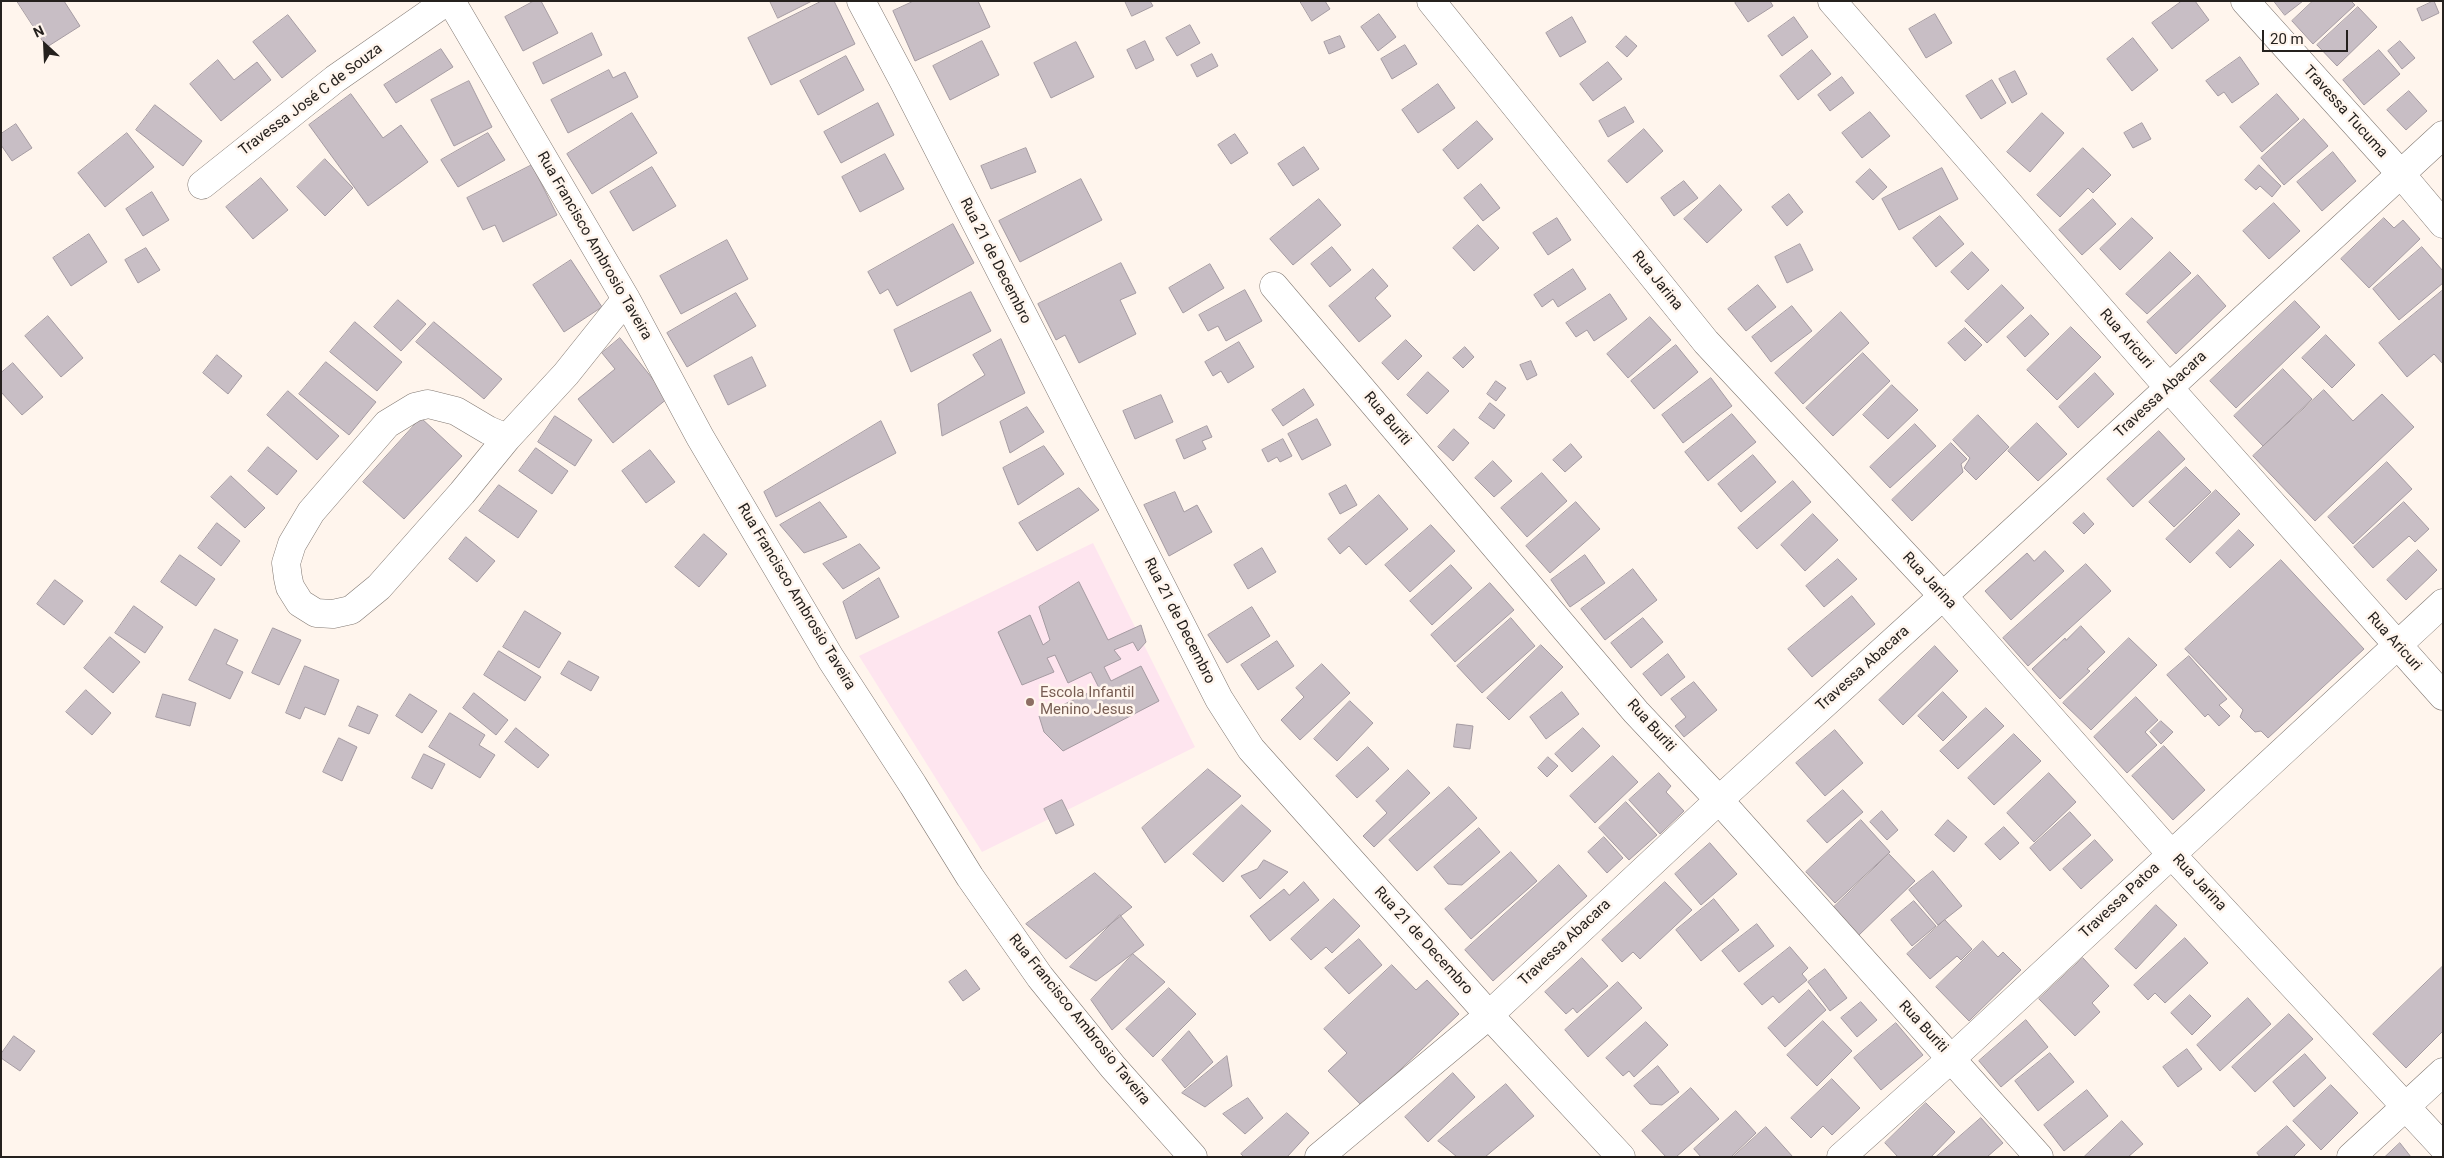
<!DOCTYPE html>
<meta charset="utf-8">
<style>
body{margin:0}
#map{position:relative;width:2444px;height:1158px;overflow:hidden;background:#fff5ed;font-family:Roboto,sans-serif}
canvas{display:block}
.frame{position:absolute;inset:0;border:2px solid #25211e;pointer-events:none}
.north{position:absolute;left:20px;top:20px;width:50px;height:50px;-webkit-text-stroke:4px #fff5ed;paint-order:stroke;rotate:335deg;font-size:14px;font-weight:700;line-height:20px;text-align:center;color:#25211e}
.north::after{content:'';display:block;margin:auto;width:18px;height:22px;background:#25211e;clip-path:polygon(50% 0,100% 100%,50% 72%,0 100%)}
.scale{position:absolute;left:2262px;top:30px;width:86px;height:22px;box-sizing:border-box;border:2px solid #25211e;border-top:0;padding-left:6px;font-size:15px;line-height:18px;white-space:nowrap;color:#25211e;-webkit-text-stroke:4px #fff5ed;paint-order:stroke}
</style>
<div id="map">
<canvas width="2444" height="1158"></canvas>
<div class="frame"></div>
<div class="north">N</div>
<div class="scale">20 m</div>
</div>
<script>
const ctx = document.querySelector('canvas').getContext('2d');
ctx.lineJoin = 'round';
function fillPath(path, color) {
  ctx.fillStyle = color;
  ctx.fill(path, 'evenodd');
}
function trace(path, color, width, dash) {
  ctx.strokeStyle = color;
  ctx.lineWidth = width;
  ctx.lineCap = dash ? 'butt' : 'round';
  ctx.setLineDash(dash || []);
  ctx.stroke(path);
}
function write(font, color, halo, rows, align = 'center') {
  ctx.font = font + ' Roboto,sans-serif';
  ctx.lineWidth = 5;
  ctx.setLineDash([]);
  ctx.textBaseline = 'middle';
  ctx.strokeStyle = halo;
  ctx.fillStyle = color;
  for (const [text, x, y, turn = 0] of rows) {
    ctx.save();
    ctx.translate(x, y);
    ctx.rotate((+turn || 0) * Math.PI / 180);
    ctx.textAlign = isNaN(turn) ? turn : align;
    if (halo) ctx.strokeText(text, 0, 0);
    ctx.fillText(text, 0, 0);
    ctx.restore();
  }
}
const education = new Path2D(`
 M1093,543L1195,747L982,852L859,656Z`);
const building = new Path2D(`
 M17,1H64L80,26L47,47Z
 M534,1H541L558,33L523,51L505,17Z
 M770,1H812L778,18Z
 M822,1H834L855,44L771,85L748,38Z
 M914,1H978L990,27L915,61L893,11Z
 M1125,1H1150L1153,6L1132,16Z
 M1300,1H1325L1330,9L1312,21Z
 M1738,1H1770L1773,6L1748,22L1735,3Z
 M2182,1H2195L2209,20L2172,49L2152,23Z
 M2274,1H2303L2285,15Z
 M2313,1H2351L2355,5L2313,44L2292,21Z
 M2434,1L2439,13L2422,21L2417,9Z
 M2358,7L2377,27L2337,66L2317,45Z
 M1379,14L1396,37L1378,51L1361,27Z
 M1935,14L1952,43L1926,58L1909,29Z
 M288,15L316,51L282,78L253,42Z
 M1572,17L1586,42L1560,57L1546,33Z
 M1794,17L1808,37L1782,56L1768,36Z
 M1190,25L1200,43L1177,56L1166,38Z
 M592,33L602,55L543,84L533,63Z
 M1340,36L1345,47L1329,54L1324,42Z
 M1626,36L1637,46L1627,57L1616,47Z
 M2133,38L2158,70L2132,91L2107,59Z
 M982,41L999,75L950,100L933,66Z
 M1145,41L1154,60L1136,69L1127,50Z
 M2400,41L2415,58L2402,69L2388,51Z
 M1076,42L1094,77L1051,98L1034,63Z
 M1405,45L1417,64L1392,79L1381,59Z
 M441,49L453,67L396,103L384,85Z
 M1812,50L1831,74L1798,100L1780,76Z
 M2379,50L2400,74L2364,105L2343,80Z
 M1212,54L1218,66L1197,77L1191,65Z
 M846,56L864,90L818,115L800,81Z
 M2240,57L2259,84L2232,103L2224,92L2218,96L2206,81Z
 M218,60L234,80L257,62L271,80L221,121L190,84Z
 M1608,62L1622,79L1593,101L1580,84Z
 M609,70L613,78L625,72L638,97L568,133L551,100Z
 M2015,71L2027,94L2012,103L1999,79Z
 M1842,77L1854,93L1830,111L1818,95Z
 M1992,80L2006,103L1981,119L1966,96Z
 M469,81L492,127L454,146L431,100Z
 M1438,84L1455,108L1418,133L1402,110Z
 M2409,91L2427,111L2406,130L2387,110Z
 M351,94L383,138L401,125L428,162L368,206L309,125Z
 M2277,94L2299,119L2262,152L2240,127Z
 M878,103L894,135L841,163L824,132Z
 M155,105L202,141L183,166L136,130Z
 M1625,107L1634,122L1608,137L1599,121Z
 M1870,112L1890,136L1862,158L1842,133Z
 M632,113L657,153L592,194L567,154Z
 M2042,113L2064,133L2030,172L2007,152Z
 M2304,119L2328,146L2284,185L2261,158Z
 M1477,121L1493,139L1458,169L1443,150Z
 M2142,123L2151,139L2133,148L2124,133Z
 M16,124L32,148L12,161L1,145V134Z
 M1644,129L1663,151L1627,183L1608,161Z
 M127,133L154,167L105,207L78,173Z
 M488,133L505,160L458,187L441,160Z
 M1235,134L1248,153L1231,164L1218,145Z
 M1304,147L1319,169L1293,186L1278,164Z
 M1026,148L1036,172L991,189L981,166Z
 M2083,148L2111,175L2093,193L2088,188L2060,217L2037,195Z
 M2333,152L2356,181L2322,211L2297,182Z
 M885,154L904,189L860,212L842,177Z
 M325,159L353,188L325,216L297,187Z
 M532,165L557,215L503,242L495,225L483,230L467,198Z
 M2259,165L2281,186L2272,197L2260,186L2256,190L2245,180Z
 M652,167L676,206L633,231L610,192Z
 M1942,168L1958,199L1899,230L1882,199Z
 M1870,169L1887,187L1873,200L1856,182Z
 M261,178L288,210L253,239L226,207Z
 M1081,179L1102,220L1020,262L999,221Z
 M1684,181L1698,198L1674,216L1661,198Z
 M1481,184L1500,208L1483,221L1464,198Z
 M1720,185L1742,210L1707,243L1684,219Z
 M152,192L169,220L143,236L126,209Z
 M1789,194L1803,212L1787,226L1772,207Z
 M1319,199L1341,225L1293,265L1270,239Z
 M2093,199L2116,224L2082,255L2059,230Z
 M2274,203L2300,231L2269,259L2243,231Z
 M1940,216L1964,244L1936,267L1913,238Z
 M1557,218L1571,240L1548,255L1533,233Z
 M2132,218L2153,238L2120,270L2100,249Z
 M2384,218L2394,228L2403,220L2420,239L2369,288L2341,259Z
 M953,224L974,263L897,306L888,289L880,294L868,272Z
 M1478,225L1499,248L1474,271L1453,248Z
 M89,234L107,262L71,286L53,258Z
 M727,240L748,279L681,314L660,276Z
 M1800,244L1813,270L1787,283L1775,257Z
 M1332,247L1351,270L1330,287L1311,264Z
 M2422,247L2443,271V283L2399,320L2373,289Z
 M146,248L160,270L138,283L125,260Z
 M1972,252L1989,270L1968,290L1951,272Z
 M2170,252L2191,273L2147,314L2126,294Z
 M571,260L602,307L564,332L533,285Z
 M1121,263L1136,293L1120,300L1136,334L1079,363L1065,335L1056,340L1038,304Z
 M1210,264L1224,288L1183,313L1169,288Z
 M1373,269L1388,286L1375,298L1391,316L1359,342L1329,306Z
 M1573,269L1586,289L1558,307L1553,299L1542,307L1534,295Z
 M2198,275L2226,306L2176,354L2147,322Z
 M1758,285L1776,307L1746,331L1728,309Z
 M2002,285L2024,308L1987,343L1965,321Z
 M1245,290L1262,321L1226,341L1218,326L1208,331L1199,315Z
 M2443,290V364L2434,354L2407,377L2379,343Z
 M971,292L991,331L911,372L894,330Z
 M736,293L756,326L687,367L667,333Z
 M1610,294L1627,319L1594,341L1587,330L1576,337L1566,323Z
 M398,300L426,324L401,351L374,327Z
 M2295,301L2320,327L2236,408L2210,381Z
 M1792,306L1812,331L1771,362L1752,337Z
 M1841,312L1869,343L1803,404L1775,373Z
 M2031,315L2049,334L2025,357L2007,337Z
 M48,316L83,358L61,377L25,336Z
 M1650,317L1671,340L1628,378L1607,354Z
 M355,322L402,362L377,391L330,352Z
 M434,322L502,379L484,399L416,342Z
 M2071,327L2101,357L2057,400L2027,370Z
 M1965,328L1982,345L1965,361L1948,343Z
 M2326,335L2355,365L2332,388L2302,358Z
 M620,338L668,398L613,443L578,399L615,369L602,353Z
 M1001,339L1025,393L942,436L938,404L985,375L973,355Z
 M1406,340L1422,356L1398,380L1382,363Z
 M1239,342L1254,367L1228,383L1221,371L1213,376L1205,362Z
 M1676,345L1698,372L1654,409L1631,381Z
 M1465,347L1474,357L1463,368L1453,358Z
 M1863,353L1890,381L1833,436L1806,408Z
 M217,355L242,376L228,394L203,373Z
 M752,357L766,386L728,405L714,376Z
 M1531,361L1537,375L1527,380L1520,365Z
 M326,362L376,402L349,435L299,394Z
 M13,363L43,397L22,415L1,392V373Z
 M2283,369L2312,399L2263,446L2234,416Z
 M1428,372L1449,391L1427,414L1407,395Z
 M2095,373L2114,394L2078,428L2059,407Z
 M1711,378L1732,406L1683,443L1662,415Z
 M1496,381L1506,388L1496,401L1487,394Z
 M1892,385L1918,410L1888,439L1863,415Z
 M1304,389L1314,405L1283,426L1272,410Z
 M2324,390L2353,421L2382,394L2414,427L2315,521L2253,456Z
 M288,391L339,436L317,460L267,415Z
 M1161,395L1173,422L1135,439L1123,411Z
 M1490,403L1505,415L1494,429L1479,418Z
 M1027,407L1044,432L1010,453L1000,422Z
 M1732,414L1756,442L1708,481L1685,452Z
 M1978,415L2009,447L1976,480L1964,468L1970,458L1953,440Z
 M555,416L592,440L575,466L538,442Z
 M421,418L462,456L404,519L363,482Z
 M1317,419L1331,445L1302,460L1288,434Z
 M881,421L896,453L776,517L764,492Z
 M2037,423L2067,454L2038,481L2008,451Z
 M1915,424L1936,446L1890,488L1870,467Z
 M1207,426L1212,437L1202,441L1206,449L1184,459L1176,440Z
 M1454,429L1469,443L1453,461L1438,447Z
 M2159,431L2185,459L2133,507L2107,479Z
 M1283,439L1292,456L1280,462L1277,457L1268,462L1262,450Z
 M1951,443L1967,459L1961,464L1963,472L1912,521L1892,500Z
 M1571,444L1582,457L1565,472L1553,460Z
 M1044,446L1064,474L1018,505L1003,468Z
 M268,447L297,471L277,495L248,471Z
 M536,448L568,471L552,494L519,471Z
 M650,450L675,482L646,503L622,471Z
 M1753,455L1776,482L1741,512L1718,484Z
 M1493,461L1512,481L1494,497L1475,478Z
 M2387,462L2412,489L2353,544L2328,517Z
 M2186,467L2211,492L2174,527L2149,502Z
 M1542,473L1567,501L1527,537L1501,508Z
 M231,476L265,508L245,528L211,497Z
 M1793,481L1811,502L1757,549L1738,528Z
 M499,485L537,511L518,538L479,511Z
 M1346,485L1357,505L1340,514L1329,494Z
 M1079,488L1099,510L1037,551L1019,523Z
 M2216,490L2240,514L2190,563L2166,539Z
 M1175,492L1184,512L1197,505L1212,532L1169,556L1144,505Z
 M1379,495L1408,529L1366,565L1349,546L1340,554L1328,539Z
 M820,502L847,537L804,553L780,525Z
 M1576,502L1600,529L1550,573L1526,546Z
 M2404,502L2429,529L2415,542L2409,536L2373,568L2354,547Z
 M2084,513L2094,524L2084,534L2073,523Z
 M1813,514L1838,540L1805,571L1781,545Z
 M217,523L240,541L221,566L198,548Z
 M1431,525L1455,551L1410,592L1385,565Z
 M2239,530L2254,545L2230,568L2216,553Z
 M704,534L727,554L699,587L675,567Z
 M466,537L495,561L477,582L449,559Z
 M860,544L880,568L843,589L823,564Z
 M1262,548L1276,572L1248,589L1234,565Z
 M2418,550L2437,570L2406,600L2387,580Z
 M2045,551L2064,571L2011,620L1985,591L2027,553L2034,561Z
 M180,555L215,579L196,606L161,582Z
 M1585,555L1605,583L1570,607L1551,580Z
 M1838,559L1857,579L1824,607L1806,586Z
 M2281,560L2364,649L2268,738L2261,731L2255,732L2240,717L2243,710L2185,649Z
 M2086,564L2111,591L2028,666L2003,638Z
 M1451,565L1472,588L1432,625L1410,601Z
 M1633,569L1657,600L1605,640L1581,609Z
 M879,578L899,617L856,639L843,602Z
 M55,580L83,601L64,625L37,604Z
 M1079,582L1108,640L1141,625L1146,642L1138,651L1133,642L1114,650L1121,659L1104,667L1111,681L1141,666L1159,701L1063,751L1044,732L1039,716L1099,688L1091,672L1068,683L1055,655L1047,658L1054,672L1022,685L998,632L1030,615L1043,645L1050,640L1039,607Z
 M1490,583L1514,610L1455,662L1431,635Z
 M1852,596L1875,624L1812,677L1788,649Z
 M134,606L163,627L145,653L115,633Z
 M1252,607L1270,636L1227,663L1208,635Z
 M525,611L561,633L539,668L503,647Z
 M1511,618L1535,646L1482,693L1457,666Z
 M1643,618L1663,642L1631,668L1611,643Z
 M2081,626L2105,652L2087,669L2090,671L2060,699L2032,669L2065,638L2066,640Z
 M273,628L301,640L279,685L252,673Z
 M215,629L238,640L226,664L243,672L230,699L189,680Z
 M110,637L140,662L113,693L84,668Z
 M2129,638L2157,665L2091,730L2063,703Z
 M1277,641L1294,666L1258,690L1241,665Z
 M1541,645L1563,667L1509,720L1487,698Z
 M1935,646L1958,671L1903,725L1879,700Z
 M499,651L541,677L525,701L484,675Z
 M1668,654L1685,677L1661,696L1643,674Z
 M2189,656L2227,699L2219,705L2230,716L2219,726L2208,714L2205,717L2167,675Z
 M569,661L599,677L591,691L561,674Z
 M1322,664L1350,693L1300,740L1281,720L1304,697L1296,688Z
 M305,666L339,680L325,715L305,707L300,719L286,713Z
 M1694,682L1717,710L1684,737L1675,726L1686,717L1671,699Z
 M86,690L111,713L92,735L66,712Z
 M1562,692L1579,714L1546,739L1530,717Z
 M1943,692L1967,717L1943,741L1918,716Z
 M474,693L508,720L496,735L463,708Z
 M163,694L196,703L190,726L156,717Z
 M410,694L437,711L422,733L396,716Z
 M2136,697L2158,720L2145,732L2157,745L2127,773L2094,737Z
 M1350,701L1373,723L1337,761L1314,739Z
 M358,706L378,715L369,734L349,726Z
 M1986,708L2004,726L1958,769L1940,751Z
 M450,713L485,735L479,745L495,755L480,778L429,747Z
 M2161,721L2173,732L2161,744L2150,732Z
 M1457,724L1473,726L1470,749L1454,747Z
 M516,728L549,755L538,768L505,742Z
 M1583,728L1600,746L1572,772L1555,754Z
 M1835,730L1863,763L1825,796L1796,763Z
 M2014,734L2041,761L1994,805L1968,778Z
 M339,738L357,747L342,781L323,772Z
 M2164,746L2205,790L2173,820L2132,776Z
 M1368,747L1389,769L1357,798L1336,776Z
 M424,754L445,764L432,789L412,778Z
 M1613,756L1638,782L1595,823L1570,796Z
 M1548,757L1558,766L1547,777L1538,768Z
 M1208,769L1241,796L1165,863L1142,828Z
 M1408,770L1430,793L1374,847L1363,836L1387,813L1376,801Z
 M1659,773L1671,786L1666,792L1684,811L1660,834L1629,800Z
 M2049,773L2076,802L2034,842L2007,813Z
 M1449,787L1477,818L1417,871L1389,840Z
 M1843,790L1863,812L1827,843L1807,821Z
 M1062,800L1074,825L1056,834L1044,809Z
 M1626,802L1657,835L1629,860L1599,828Z
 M1242,805L1271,831L1223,882L1193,854Z
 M1882,811L1898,830L1887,840L1870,822Z
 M2070,812L2091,835L2050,871L2030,848Z
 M1861,820L1890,852L1835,903L1806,872Z
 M1948,820L1967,837L1954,852L1935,835Z
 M2004,827L2019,843L2000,860L1985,844Z
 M1479,828L1500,852L1462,885L1448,884L1434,867Z
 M1604,837L1623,858L1607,873L1588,852Z
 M2095,840L2113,860L2081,889L2063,869Z
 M1710,843L1737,874L1701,905L1675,874Z
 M1511,852L1537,881L1471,939L1445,909Z
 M1889,854L1915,881L1859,935L1833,908Z
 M1264,860L1288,872L1260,899L1241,876L1257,869Z
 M1559,865L1587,896L1493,981L1465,950Z
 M1933,871L1962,906L1938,925L1909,890Z
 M1095,873L1132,907L1066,959L1026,924Z
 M1304,882L1319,900L1270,941L1250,916L1284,889L1289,895Z
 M1665,882L1692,910L1640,959L1633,952L1622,962L1602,940Z
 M1334,899L1360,926L1332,953L1326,947L1311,960L1291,939Z
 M1714,899L1739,930L1701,961L1676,930Z
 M1914,901L1936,926L1912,946L1891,920Z
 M2156,905L2177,925L2136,969L2115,949Z
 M1120,915L1144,945L1096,981L1070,967Z
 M1945,920L1972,949L1961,960L1957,956L1930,979L1907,954Z
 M1757,924L1774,946L1739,972L1722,951Z
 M2185,938L2208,963L2165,1003L2155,993L2148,1000L2134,985Z
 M1359,939L1382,965L1349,994L1325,968Z
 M1983,941L1998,957L2003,952L2021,970L1969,1021L1936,987Z
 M1790,947L1808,968L1802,974L1807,980L1779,1003L1773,996L1762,1005L1744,984Z
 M1133,954L1165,982L1112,1030L1091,1000Z
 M1582,958L1608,986L1577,1013L1573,1008L1566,1014L1545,992Z
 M2083,958L2109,986L2092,1003L2100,1012L2075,1036L2039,999Z
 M1392,965L1416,990L1427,980L1459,1014L1362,1106L1328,1071L1347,1053L1324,1029Z
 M2443,966V1031L2406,1068L2373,1034Z
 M1825,969L1847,998L1830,1011L1808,982Z
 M966,970L980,989L963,1001L949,982Z
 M1618,982L1642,1008L1588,1057L1565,1030Z
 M1169,988L1196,1014L1153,1057L1126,1029Z
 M1809,990L1826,1010L1785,1047L1768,1028Z
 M2190,995L2211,1016L2192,1035L2171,1013Z
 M2248,998L2271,1024L2220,1071L2197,1045Z
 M1861,1002L1877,1020L1857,1037L1841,1018Z
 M2289,1014L2313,1039L2255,1092L2232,1067Z
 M2026,1020L2048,1047L2001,1087L1979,1061Z
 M1823,1021L1852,1051L1817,1086L1787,1055Z
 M1646,1022L1668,1045L1634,1077L1629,1071L1623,1076L1606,1058Z
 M1896,1023L1923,1055L1881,1090L1854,1058Z
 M1189,1031L1213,1062L1185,1088L1162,1060Z
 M14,1036L35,1051L20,1071L1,1058V1054Z
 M2187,1049L2202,1069L2178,1087L2163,1067Z
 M2050,1053L2074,1082L2038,1111L2015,1081Z
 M2305,1054L2326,1078L2294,1107L2273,1082Z
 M1227,1056L1232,1086L1205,1107L1182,1093Z
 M1658,1066L1679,1092L1662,1105L1650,1104L1634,1086Z
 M1453,1073L1475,1097L1428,1142L1405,1117Z
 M1832,1079L1860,1108L1832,1135L1823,1126L1811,1138L1791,1118Z
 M1506,1084L1534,1116L1485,1157H1457L1438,1141Z
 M2331,1085L2358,1113L2321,1150L2293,1121Z
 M1691,1088L1719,1119L1676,1157H1666L1642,1131Z
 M2087,1090L2108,1116L2064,1151L2044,1125Z
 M1248,1098L1263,1118L1245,1134L1223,1114Z
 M1926,1103L1955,1132L1931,1157H1898L1885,1143Z
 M1736,1111L1756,1133L1731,1157H1701L1694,1149Z
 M1287,1113L1309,1133L1287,1157H1244L1241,1154Z
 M1981,1118L2003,1143L1987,1157H1936Z
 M2122,1121L2143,1144L2128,1157H2084Z
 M2287,1126L2305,1145L2293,1157H2260L2257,1153Z
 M1766,1127L1793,1157H1733Z
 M2400,1143L2411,1157H2385Z`);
const minor = new Path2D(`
 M451,1L626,299L700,437L831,659L913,785L970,877L1040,977L1113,1067L1193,1157
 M861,1L904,82L1219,699L1251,749L1489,1015L1621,1157
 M1431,1L1706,342L1943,596L2171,854L2443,1147
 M1832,1L2169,388L2443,696
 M2245,1L2400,173L2443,224
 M202,185L335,79L447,1
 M1274,286L1636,712L1719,800L2039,1157
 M507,438L488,430L456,411L428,404L415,407L387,424L311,512L292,544L286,563L288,578L290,587L300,603L316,613L333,614L351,610L379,587L462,493L507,438L566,374L626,299
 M1319,1157L1489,1015L1719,800L1943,596L2443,135
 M1841,1157L1952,1058L2443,603
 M2351,1157L2443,1072`);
const markers = [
 [1030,702,5,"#8d6e63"]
];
const streetNames = [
 ["Travessa José C de Souza",311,100,-37],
 ["Travessa Tucuma",2345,112,48],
 ["Rua Francisco Ambrosio Taveira",594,246,60],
 ["Rua 21 de Decembro",995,261,63],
 ["Rua Jarina",1657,281,51],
 ["Rua Aricuri",2126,339,49],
 ["Travessa Abacara",2161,395,-43],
 ["Rua Buriti",1387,419,50],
 ["Rua Jarina",1929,581,47],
 ["Rua Francisco Ambrosio Taveira",796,597,59],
 ["Rua 21 de Decembro",1179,621,63],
 ["Rua Aricuri",2394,642,48],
 ["Travessa Abacara",1863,669,-42],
 ["Rua Buriti",1651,726,48],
 ["Rua Jarina",2199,883,47],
 ["Travessa Patoa",2120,901,-43],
 ["Rua 21 de Decembro",1423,941,48],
 ["Travessa Abacara",1565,943,-43],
 ["Rua Francisco Ambrosio Taveira",1079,1020,51],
 ["Rua Buriti",1923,1027,47]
];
const educationNames = [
 ["Escola Infantil",1040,693],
 ["Menino Jesus",1040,710]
];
fillPath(education, '#fee5ef');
fillPath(building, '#c8bec5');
trace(building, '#a59ba2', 1);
trace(minor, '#827973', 29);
trace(minor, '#fff', 28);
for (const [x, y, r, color] of markers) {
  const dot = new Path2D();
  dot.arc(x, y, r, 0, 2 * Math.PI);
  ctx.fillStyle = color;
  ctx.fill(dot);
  trace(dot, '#fff5ed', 2);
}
write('15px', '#25211e', '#fff5ed', streetNames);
write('15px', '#785e54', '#fff5ed', educationNames, 'left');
</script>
